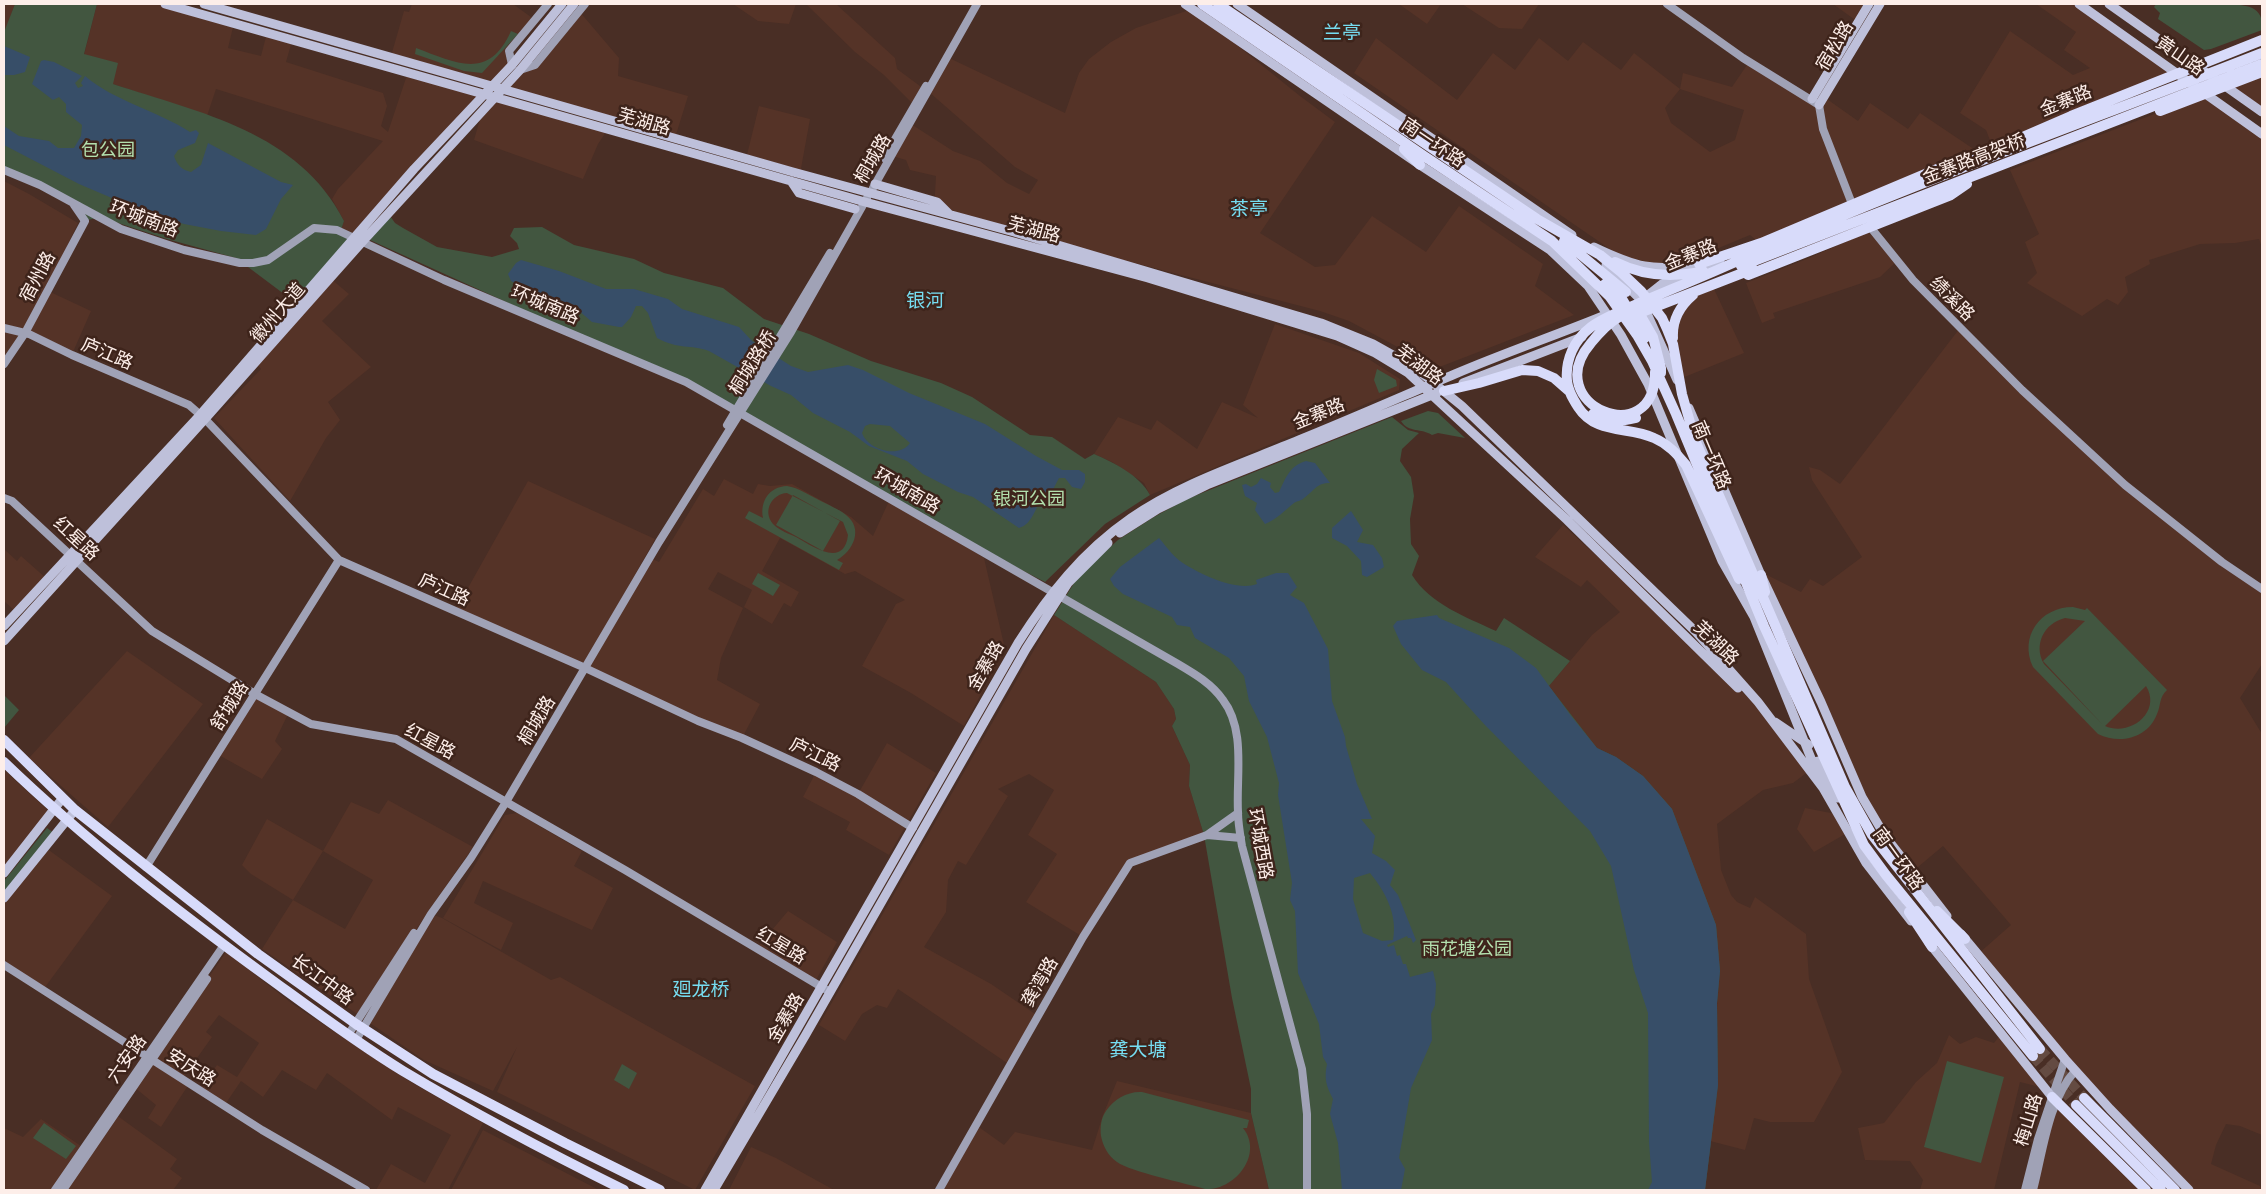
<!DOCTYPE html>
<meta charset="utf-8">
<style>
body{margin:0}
#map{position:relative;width:2266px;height:1194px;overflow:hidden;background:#492e25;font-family:"Alegreya Sans",sans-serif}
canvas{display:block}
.frame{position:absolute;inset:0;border:5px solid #fdeee9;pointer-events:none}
</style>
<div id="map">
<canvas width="2266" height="1194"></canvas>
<div class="frame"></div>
</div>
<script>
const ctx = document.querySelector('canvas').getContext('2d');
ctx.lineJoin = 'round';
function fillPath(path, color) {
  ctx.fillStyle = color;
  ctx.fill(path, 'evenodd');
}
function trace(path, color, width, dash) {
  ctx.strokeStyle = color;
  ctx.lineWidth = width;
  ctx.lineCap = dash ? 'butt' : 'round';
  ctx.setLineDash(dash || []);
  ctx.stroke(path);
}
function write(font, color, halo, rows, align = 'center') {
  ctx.font = font + ' "Alegreya Sans","Noto Sans SC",sans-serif';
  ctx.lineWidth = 5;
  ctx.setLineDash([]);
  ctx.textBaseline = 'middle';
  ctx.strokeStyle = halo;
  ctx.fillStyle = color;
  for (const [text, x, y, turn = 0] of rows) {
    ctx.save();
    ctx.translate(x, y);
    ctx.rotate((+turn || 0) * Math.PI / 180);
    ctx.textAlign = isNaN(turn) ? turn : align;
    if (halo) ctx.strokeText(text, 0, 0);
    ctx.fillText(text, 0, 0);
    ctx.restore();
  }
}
const built = new Path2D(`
 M4,4H15L4,33Z
 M97,4H165L234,23L228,48L261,56L267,33L292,41L286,62L383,93L387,106L381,126L388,132L408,72L485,94L354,236L341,230L344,221L332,199L338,189L383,141L216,89L207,116L113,84L84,55Z
 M412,4H513L535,20L509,51L512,65L493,85L391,56L404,11L409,12Z
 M733,4H796L789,24L758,21Z
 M806,4H836L895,58L897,69L924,89L915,106L884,75L855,52Z
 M1399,4H1441L1427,24Z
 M1462,4H1539L1522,29L1499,28Z
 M1833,4H1869L1858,22Z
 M2036,4H2079L2178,75L1993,148L1986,130L1960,113L2010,31L2073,75L2090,68L2064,50L2076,32Z
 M1192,9L1300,96L1335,122L1260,233L1315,267L1335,265L1372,216L1426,252L1459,206L1543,264L1535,286L1574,315L1437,368L1349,321L1320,311L934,211L936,176L910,170L906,160L892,156L911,124L953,151L980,161L1007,183L1029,194L1038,180L1015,167L929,92L947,57L1065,113L1079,73L1089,59L1111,42L1136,28Z
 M579,11L619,58L618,76L688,96L675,138L503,88L520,70L535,65Z
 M1376,38L1457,100L1493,53L1515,70L1539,38L1568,61L1583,42L1621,70L1634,53L1680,89L1683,73L1732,87L1749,62L1818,104L1824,97L1858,121L1870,103L1908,129L1920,113L1981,154L1762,245L1750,235L1685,262L1659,265L1623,258L1354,73ZM1680,89L1744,110L1735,140L1710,152L1671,123L1665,108Z
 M2262,72V112L2226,86Z
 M2206,94L2262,134V247L2259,239L2235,243L2200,244L2149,260L2150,264L2125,277L2128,292L2118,305L2107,299L2082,316L2027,283L2037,273L2025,242L2039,234L2010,170Z
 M495,97L608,129L598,144L583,179L474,140L480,119Z
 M759,106L810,119L800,174L746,159Z
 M4,181L29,194L78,223L46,290L91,311L73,352L32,332L4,324Z
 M1868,232L1897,261L1880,277L1773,313L1775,318L1762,323L1746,283L1809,258Z
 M330,278L349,294L322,321L371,367L328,402L340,420L326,438L290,501L214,418L261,369L256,363Z
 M1714,289L1744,353L1677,380V306L1684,298Z
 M1275,324L1359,353L1400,379L1399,390L1150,495L1144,483L1112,462L1094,454L1118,417L1151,430L1157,420L1197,449L1222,402L1258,418L1243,405Z
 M4,328L25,333L4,364Z
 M1960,328L2125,485L2262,589V664L2240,698L2262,734V1135L2240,1126L2226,1124L2216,1145L2211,1164L2260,1186L2262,1190H2189L2130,1130L1978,954L2011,925L1943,846L1912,872L1885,836L1759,571L1801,592L1810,579L1823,586L1862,557L1812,480L1809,467L1820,470L1840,484Z
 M724,479L753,494L758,484L770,486L792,484L851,517L873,536L889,501L933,525L984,558L1005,649L964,726L911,693L862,666L896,604L905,600L855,571L845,574L780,538L762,571L799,592L791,607L784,603L772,624L744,607L752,590L718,572L708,589L743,608L721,658L717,680L760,704L742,738L586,668L650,558L659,562L703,489L714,496Z
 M528,481L655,539L583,667L455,611Z
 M1563,525L1701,652L1767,716L1809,771L1793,783L1763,790L1717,824L1721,870L1731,895L1737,902L1750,908L1755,897L1806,934L1809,979L1842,1072L1814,1122H1770L1754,1118L1745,1150L1710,1141L1718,1085L1717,1003L1720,971L1643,776L1616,757L1597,748L1549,686L1592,635L1620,612L1587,580L1581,587L1535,557Z
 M4,549L17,561L21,556L47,579L16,612L4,601Z
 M1054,615L1156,682L1174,709L1176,719L1172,726L1190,765L1189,786L1204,835L1130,863L1083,937L1026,902L1057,854L1028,835L1054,790L1029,774L998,789L1008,796L966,865L958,861L948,880L946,912L924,947L991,984L1038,1016L1010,1065L898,989L887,1008L877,1005L862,1014L845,1041L819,1025Z
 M127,651L203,704L108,827L29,758Z
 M255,694L289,712L275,741L282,749L262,779L217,754Z
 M887,743L936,773L889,855L846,830L850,822L803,797L816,772L858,794Z
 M4,770L51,813L4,873Z
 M388,800L473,847L427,913L360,1016L262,949L293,900L251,874L242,865L267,819L323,851L351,802L379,814ZM323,851L373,880L345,929L293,900Z
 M1805,808L1836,814L1847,833L1814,852L1797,829Z
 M517,813L582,851L574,866L613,888L592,930L483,881L474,903L513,923L501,950L443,918L505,815Z
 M46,848L112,896L43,990L4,965V898Z
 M788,911L837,942L816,980L756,949Z
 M431,914L442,918L551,980L560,977L755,1086L695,1190L497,1092L517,1047L493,1091L424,1060L367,1021Z
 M226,952L294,1005L409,1081L483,1123L448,1190H376L391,1164L425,1183L451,1135L398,1107L392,1120L327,1073L316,1090L282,1070L263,1097L241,1081L224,1106L199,1090L217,1065L237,1077L259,1043L219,1015L206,1032L212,1037L182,1079L189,1084L161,1127L148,1118L156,1105L134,1087Z
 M2001,1034L2044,1088L2020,1082L1994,1190H1920L1923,1180L1910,1161L1865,1160L1858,1128L1884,1123L1916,1082L1937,1063L1949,1035L1960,1044L1976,1037L1994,1043Z
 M1117,1081L1251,1113L1269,1190H939L976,1125L1004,1145L1015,1132L1092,1150L1103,1115Z
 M2056,1100L2146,1190H2033Z
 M115,1114L177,1159L170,1169L182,1178L173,1190H63Z
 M41,1119L84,1148L55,1190H4V1128L23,1137Z
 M483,1130L599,1190H451Z
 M751,1147L776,1158L834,1190H729Z`);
const green = new Path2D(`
 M15,4H97L84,54L118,63L113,84C201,113 299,132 344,221L341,230L354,236L296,303L236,258L167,239L100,217L88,220L70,205L4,170V32Z
 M2156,4C2177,4 2239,0 2254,9C2262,14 2262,21 2262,30L2211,49L2204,50L2158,19L2160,13L2154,7Z
 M511,31L518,34L482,73L464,71L415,54L416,48C456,63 489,81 511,31Z
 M388,213L395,223L403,228L437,247L492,257L519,249L517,243L510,236L514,228L542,227L574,245L634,259L664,273L723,288L764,319L809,334L871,361L941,383L972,397L1030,435L1052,437L1085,459L1094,454C1115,463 1139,475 1150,495L1105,524L1045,582L987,552L726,402L370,240Z
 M1377,369L1396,380L1397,386L1379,393L1374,380Z
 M1428,411L1438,413L1465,438L1438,433L1432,435C1422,428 1408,433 1401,421Z
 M1392,417L1408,430L1419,433L1402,449L1400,461L1411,477L1414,496L1410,519L1411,544L1419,556L1412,575C1430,604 1466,617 1496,631L1504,618L1570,661L1549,686L1597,748L1616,757L1643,776L1672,809L1716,925L1720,971L1717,1003L1718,1085L1705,1190H1269L1251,1113V1089L1232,998L1204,835L1189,786L1190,765L1172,726L1176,719L1174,709L1156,682L1054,615L1076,580L1084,571L1118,540L1154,517L1187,499Z
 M787,486C799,488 809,495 819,500C828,505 839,509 846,515C864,529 853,551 837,560L843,563L839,570L745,518L749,511L763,518C760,501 769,487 787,486ZM787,493L843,522L848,535C844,569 812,546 796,537C789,534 779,530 773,524C762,511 772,494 787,493Z
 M793,495L840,521L823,551L776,525Z
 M758,573L780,585L773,596L752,584Z
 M2073,607L2085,610L2087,608L2167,690C2159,697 2161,705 2157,714C2148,738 2120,745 2098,734L2033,667C2019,637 2040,607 2073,607ZM2065,618L2085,621L2043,661L2103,725L2044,664C2033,645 2044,623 2065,618ZM2146,686C2162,712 2130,737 2105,726Z
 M4,695L19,710L4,728Z
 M47,828L54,833L4,894V881Z
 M1947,1061L2004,1077L1981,1163L1924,1147Z
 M622,1064L637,1073L629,1089L614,1080Z
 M1142,1092L1249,1120L1247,1128H1243C1264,1154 1235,1191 1205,1189C1185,1183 1131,1172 1117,1162C1108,1156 1103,1146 1101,1136C1100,1127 1101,1118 1106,1111C1114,1099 1128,1091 1142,1092Z
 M44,1123L76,1146L66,1159L33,1138Z`);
const water = new Path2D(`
 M4,46L30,57L25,72L14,75H4Z
 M44,60L54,62L82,76L75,83L78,88L83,86L81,83L85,76C116,102 156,110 190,132L196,130L199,133L195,143L178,150L174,156C177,165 182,170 191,172L201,165L208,143L281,182L293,185L281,199L266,229L256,235L221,231L184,224L147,213L79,184L4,145V126L19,136L49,141L58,148H74L81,136L82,125L66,112V104L59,97L53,100L32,84L41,61Z
 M521,260L559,271L606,289H634L668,299L682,309L739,327L752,341L791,366L808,372L848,365L863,370L909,393L985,424L1036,456L1062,470H1079L1085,474V482L1081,489L1072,487L1065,478H1059L1049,497H1043C1035,507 1033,524 1019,528L973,497L958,492L923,474L907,461L869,446L850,432L813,413L791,395L771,386L709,351C690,344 679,350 657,338L648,313L642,306H636L631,317L622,327H619L592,322L571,304L538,297L511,281L508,274L516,263ZM870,424L890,426L910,443C899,459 868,450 862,433L865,426Z
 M1306,461L1315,463L1330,483C1316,483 1314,491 1304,498C1301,501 1297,501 1294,503C1284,511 1277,519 1265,524L1255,510L1257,503L1245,496L1242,485L1246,484L1251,487L1257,484L1261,478L1271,483L1270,487L1275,493L1279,492C1286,478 1289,466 1306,461Z
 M1351,511L1363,530L1357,542L1373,545L1382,558L1384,567L1367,577L1362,575L1361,561L1347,546L1332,538V528Z
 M1159,538C1166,546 1172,555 1180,561C1197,573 1236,592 1257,584L1256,580L1276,573H1288L1297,587L1290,595L1304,603L1328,649L1332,701L1345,737L1346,746L1357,784L1372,819H1361L1375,836L1372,853L1386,861L1395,870L1390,885L1398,895L1416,940L1413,943L1411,938H1408L1407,936L1387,945L1388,947L1394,945L1397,956L1400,955L1403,964H1406L1410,977L1433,971L1436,984L1435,1005L1431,1014L1432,1040L1411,1088L1399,1158L1405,1169L1401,1190H1342L1338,1143L1330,1114L1333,1099C1326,1086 1324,1078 1327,1064L1323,1057L1319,1024L1298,973L1295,911L1290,900L1292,883L1278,795L1279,783L1267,737L1249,701L1244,676L1229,658L1195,638L1190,627L1177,625L1172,617L1123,594L1114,586L1110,579L1120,567ZM1370,873C1385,891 1398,915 1393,940L1382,941L1363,933L1353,899L1354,878Z
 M1437,615L1439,618L1509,648L1536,668L1571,716L1597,748L1616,757L1643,776L1672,809L1716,925L1720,971L1717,1003L1718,1085L1705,1190H1648L1652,1182L1649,1142L1648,1013L1634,970L1611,866L1590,831L1484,724L1446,682L1422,670L1401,644L1393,626L1397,621Z`);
const highwayTunnel = new Path2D(`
 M2040,1049L2084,1098
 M2033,1056L2076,1105`);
const secondary = new Path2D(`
 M1667,4L1743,58L1819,105L1823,129L1854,209
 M512,65L509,51L548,4
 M520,70L535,65L585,4
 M884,158L926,86
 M4,170L40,185L121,229L184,250L240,263H253L268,260L314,228L337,230L444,280L686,382L1178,664C1195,674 1212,684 1223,700C1246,730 1236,776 1238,812C1238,823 1240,834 1242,846L1302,1069L1307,1114V1190
 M873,188L977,4
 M1867,223L1913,280L2022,390L2125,485L2222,562L2262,589
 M4,328L29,334L72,355L189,405L205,419L339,560L583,667L698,721L742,738L816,772L858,794L913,828
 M4,364L25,333L85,221L74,205
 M727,425L830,253
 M4,498L12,501L152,631L255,694L311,724L396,739L625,870L830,992
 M1207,835L1241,838
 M146,867L339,560
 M4,965L262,1130L366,1190
 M348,1035L414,933
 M356,1040L431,914L471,858L506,802L659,542L791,332L867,198
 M55,1190L224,945
 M63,1190L207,979
 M939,1190L1083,937L1130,863L1207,835L1238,813
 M2025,1190L2038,1139L2065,1059
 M2033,1190C2043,1152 2048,1101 2075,1071`);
const primary = new Path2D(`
 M165,4L865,202L1148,278L1337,336L1375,353L1408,373L1567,520L1738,688
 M204,4L793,172L1014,232L1321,323L1373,344L1414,367L1462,406L1696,632L1758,702L1823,788
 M1185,4L1420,165L1550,250L1588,286L1621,335L1648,384L1722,561L1754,617L1823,788L1866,863L1911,921
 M1237,4L1572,235
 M2079,4L2262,134
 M2109,4L2262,112
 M1812,99L1869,4
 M1819,105L1880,4
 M791,181L799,193L855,209
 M875,184L937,202L949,214
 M1594,247C1636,267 1652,272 1699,264
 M1606,265L1641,300L1677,380
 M1643,299L1662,284L1720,261
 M1463,383L1582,337
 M1689,408L1761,575L1821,702L1862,797L1885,836L1947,916
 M1120,533L1158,509L1209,484L1437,393
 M4,626L200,415L414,169L512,65L562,4
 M4,641L205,419L363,241L520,70L574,4
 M1775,722L1809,745
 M1818,761L1838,798
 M4,873L62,799
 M4,898L75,810
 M1961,934L2065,1059L2110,1109L2189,1190
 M1929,943L2052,1097
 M705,1190L1018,643C1049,594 1082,552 1131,518C1179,484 1244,463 1299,440C1351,419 1403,396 1455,374C1504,353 1554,336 1603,316
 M714,1190L805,1036L1026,649L1068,583L1108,543`);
const highway = new Path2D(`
 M1202,4L1424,156L1552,241L1610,297L1637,335L1652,361L1676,414L1764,626L1864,845L1886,875L2033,1056
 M1218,4L1537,219L1600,255L1621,272L1641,291L1662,318L1667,329L1673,344L1682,394L1695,440L1845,787L1872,835L2040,1049
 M2160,111L2262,72
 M1426,140L1457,153
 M1404,149L1420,165
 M1967,161L2071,116L2262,40
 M1564,241L1626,292
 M1615,262C1643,276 1673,278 1703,271
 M1699,264L1761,243L1951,163L1970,164
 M1741,266L2262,64
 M1748,275L1951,195L1967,184
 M1605,284L1621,297L1645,338
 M1638,311L1653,337L1661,368V373
 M1619,317C1608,323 1599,333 1591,343C1538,405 1656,453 1655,372
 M1629,317L1753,269
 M1673,338C1672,321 1680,306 1693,295
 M1444,391L1479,383L1522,370L1538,371L1554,378L1570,392
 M1593,414C1607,423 1620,422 1636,418
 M1761,575L1765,592
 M1739,579L1686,465C1677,454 1668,444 1654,438C1628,426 1596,435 1578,407C1573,399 1568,391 1567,381C1565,360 1574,340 1591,327C1604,317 1622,311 1637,304C1672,289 1707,275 1742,259C1912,183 2089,121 2262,53
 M4,740L75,810L258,954L356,1024L433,1074L565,1143L660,1190
 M4,762C86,841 177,911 269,978C313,1010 357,1043 403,1071C475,1114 549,1153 624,1190
 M1937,911L1965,939
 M1909,912L1932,947
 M2052,1097L2146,1190
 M2084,1098L2175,1190
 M2076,1105L2161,1190`);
const streetNames = [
 ["宿松路",1835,46,-59],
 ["黄山路",2180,56,35],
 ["金寨路",2066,101,-22],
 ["芜湖路",644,122,16],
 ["南一环路",1433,143,34],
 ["桐城路",873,159,-60],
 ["金寨路高架桥",1974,159,-21],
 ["环城南路",144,219,21],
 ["芜湖路",1034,230,15],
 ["金寨路",1691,255,-22],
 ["宿州路",38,277,-62],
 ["绩溪路",1952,299,45],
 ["环城南路",545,305,23],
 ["徽州大道",278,313,-49],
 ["庐江路",107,354,23],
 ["桐城路桥",753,363,-58],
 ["芜湖路",1419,365,37],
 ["金寨路",1319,414,-22],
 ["南一环路",1711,455,67],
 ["环城南路",907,491,30],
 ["红星路",76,539,43],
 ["庐江路",444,590,24],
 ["芜湖路",1716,643,44],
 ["金寨路",986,666,-60],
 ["舒城路",230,706,-58],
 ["桐城路",537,721,-59],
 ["红星路",430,742,28],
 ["庐江路",815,755,26],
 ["环城西路",1260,844,80],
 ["南一环路",1898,859,54],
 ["红星路",781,946,31],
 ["长江中路",322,980,36],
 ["龚湾路",1040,982,-60],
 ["金寨路",786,1018,-60],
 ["六安路",127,1059,-55],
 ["安庆路",191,1068,32],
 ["梅山路",2029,1120,-73]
];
const parkNames = [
 ["包公园",108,151],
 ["银河公园",1029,500],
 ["雨花塘公园",1467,950]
];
const neighbourhoodNames = [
 ["兰亭",1342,33],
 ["茶亭",1249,209],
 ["银河",925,301],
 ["廻龙桥",701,990],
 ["龚大塘",1138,1050]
];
fillPath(built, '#553327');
fillPath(green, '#425640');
fillPath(water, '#374e68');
trace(highwayTunnel, '#644b42', 10, [10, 5]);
trace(secondary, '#a0a2b6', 8);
trace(primary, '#bec0da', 9);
trace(highway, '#d8dbfa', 10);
write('18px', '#fdeee9', '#3e241b', streetNames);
write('18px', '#b3e0ae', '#3e241b', parkNames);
write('19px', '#76ddf1', '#3e241b', neighbourhoodNames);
</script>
